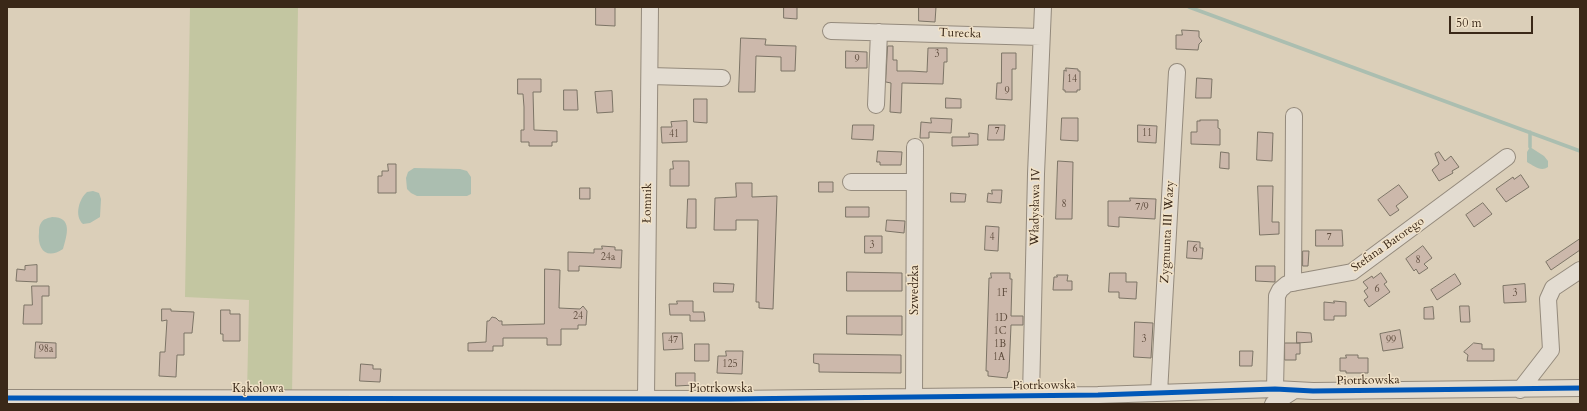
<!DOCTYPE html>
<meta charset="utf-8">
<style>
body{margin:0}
#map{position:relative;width:1587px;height:411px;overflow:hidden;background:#dbcfb9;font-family:Cardo,serif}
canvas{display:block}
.frame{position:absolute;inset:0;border:8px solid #3a2818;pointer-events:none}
.scale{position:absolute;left:1449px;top:16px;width:84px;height:18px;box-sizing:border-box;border:2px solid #3a2818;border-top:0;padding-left:5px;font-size:12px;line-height:14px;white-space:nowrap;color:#3a2818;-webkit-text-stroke:3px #f1e2c8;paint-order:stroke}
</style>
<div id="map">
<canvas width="1587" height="411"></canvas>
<div class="frame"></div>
<div class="scale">50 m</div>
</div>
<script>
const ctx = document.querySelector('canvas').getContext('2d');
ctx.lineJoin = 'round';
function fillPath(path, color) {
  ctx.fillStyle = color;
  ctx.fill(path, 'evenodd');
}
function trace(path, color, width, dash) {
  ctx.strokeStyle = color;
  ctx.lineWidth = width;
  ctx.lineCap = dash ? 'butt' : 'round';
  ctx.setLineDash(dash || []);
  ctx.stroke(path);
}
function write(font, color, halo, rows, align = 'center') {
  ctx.font = font + ' Cardo,serif';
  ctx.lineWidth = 3;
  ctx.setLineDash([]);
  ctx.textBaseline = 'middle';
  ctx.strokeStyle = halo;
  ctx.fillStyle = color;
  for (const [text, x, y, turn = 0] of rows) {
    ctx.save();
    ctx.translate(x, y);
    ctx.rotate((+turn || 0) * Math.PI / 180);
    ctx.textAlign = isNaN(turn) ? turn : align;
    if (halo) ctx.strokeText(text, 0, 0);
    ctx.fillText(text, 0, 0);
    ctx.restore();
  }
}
const green = new Path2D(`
 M190,7H298L292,395L247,394L249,300L185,297Z`);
const water = new Path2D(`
 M1530,147L1544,156L1548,161V167C1541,172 1534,166 1527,162V152Z
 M414,168L460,169L467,171L471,177V194L467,196H417L411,193L407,189L406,178L408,172Z
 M93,191L99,193L101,199L100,217L90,223L83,224C74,216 79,199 87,192Z
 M52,217C73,217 67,235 63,249C47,260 37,250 39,232C39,229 39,226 41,223C43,219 48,218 52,217Z`);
const stream = new Path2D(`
 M1189,7L1580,151
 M1530,132V147`);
const building = new Path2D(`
 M596,7H615V26L596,25Z
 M784,7H797V19L784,18Z
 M919,7H936L935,22L919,21Z
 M1182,30L1199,31V37L1202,41L1199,44L1198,50L1176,49V35H1182Z
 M741,38L766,39L765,45L796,46L795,71H781V57L756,56L755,92H739Z
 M888,46H893V60H897V71H911L927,72L928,48H947V62H944L943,84L902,83L901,113L890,112L891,83L886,82Z
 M846,51L867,52V68H846Z
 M1002,53H1016V69H1012V100L996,99L997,83H1001Z
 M1066,68L1078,69V71H1080V90H1077V92H1065V90H1063L1064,70L1066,71Z
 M1197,78L1212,79L1211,98H1196Z
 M518,79H541V92H533L534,130L557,131V142H552V146H529V142H521V130H524V107L523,94H518Z
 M564,90H577L578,110H564Z
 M612,91L613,112L597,113L595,92Z
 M946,98L961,99V108H946Z
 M694,99H707V123L694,122Z
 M931,118L952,119L951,133L929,132V138H920L921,122L931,123Z
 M1062,118H1078V141L1061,140Z
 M1200,120H1218V128L1220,129V145L1191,144V132H1197V121H1200Z
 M687,121V142L662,143L661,127H672L671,122Z
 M853,125H874L873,140L852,139Z
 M989,125H1005L1004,140H988Z
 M1138,125L1157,126L1156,143L1138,142Z
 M1258,132L1273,133L1272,161L1257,160Z
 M969,133L978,134V145L952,146V137H969Z
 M878,151L902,152L901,165H880V162H877Z
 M1221,152L1229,153V169L1220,168Z
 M1439,152L1445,161L1451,156L1459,167L1452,171L1453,173L1439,181L1432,170L1439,164L1435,154Z
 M673,161H689V186H670V169H673Z
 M1058,161L1073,162L1072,219H1056Z
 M388,164H396V193H378V176H382V171H388Z
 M1521,175L1529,187L1506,202L1496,189L1513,177L1514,179Z
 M819,182H833V192H819Z
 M736,183H752V197L777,196L773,309L759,308V302H756L758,220H736V230H714L715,198L736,197Z
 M1399,185L1408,197L1396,206L1399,210L1390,216L1378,200Z
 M1258,186H1273L1272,222H1279V234L1260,235Z
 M580,188H590V199H580Z
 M992,190H1002L1001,203L987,202L988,193L992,194Z
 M951,193L966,194L965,202H951Z
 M1130,198L1156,199L1155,219L1119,217V227L1108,226V201H1130Z
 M688,199H696V228H687Z
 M1483,203L1492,214L1474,227L1466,215Z
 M846,207H869V217H846Z
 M887,220L905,221L904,233L886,231Z
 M986,226L999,227L998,251L985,250Z
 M1316,230H1342L1343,246H1316Z
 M865,236H882V253H865Z
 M1580,239V250L1551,270L1546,262Z
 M1188,241L1200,242V248H1203L1202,259L1187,258Z
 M602,246L615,247V250H622L621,268L579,266V271H568V252L594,253V249H602Z
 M1423,246L1432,258L1424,264L1428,268L1419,274L1416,269L1414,271L1406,259Z
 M1303,251H1309L1308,266H1303Z
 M37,265V282L16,281L17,269L25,270V266Z
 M1256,266H1275V282L1256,281Z
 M545,269L560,270L559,308L580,309L583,306L587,311L586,325H578V329H561V345H547V338H503V346H493V351H468V343L486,342L487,321H489L492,317L496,318L499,321H502V325L544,324Z
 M847,272L902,273V291H847Z
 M991,273H1010V279H1012L1011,316H1023V325H1011L1009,372H1008L1007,378L988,376V371H986L989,278H991Z
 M1110,273H1126V282H1137L1136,299L1119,298V292H1109Z
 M1381,273L1387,282L1384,284L1390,292L1369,307L1364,300L1368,297L1364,291L1368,288L1363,282L1372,276L1373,278Z
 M1455,274L1461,284L1437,300L1431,290Z
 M1057,275H1068L1067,281H1072V290H1053L1054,277H1057Z
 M714,283L734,284L733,292H714Z
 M1525,284L1526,302L1504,303L1503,286Z
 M32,286H49V296H42V324H23L24,305H32Z
 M677,301H693V312H704L705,321H690V315H670L669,304H677Z
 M1334,301L1346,302V316H1334V320H1324V302L1334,303Z
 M1460,306H1469L1470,322H1461Z
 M1433,307L1434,319H1424V308Z
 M162,309H171V311L194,312L192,333H184V355H177L176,377L159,376L160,352H165L167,320L162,321Z
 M221,310H230V314H240V341H223V334H221Z
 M847,316H902V335L847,334Z
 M1135,322L1153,323L1151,358L1134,357Z
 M1400,330L1403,348L1383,351L1380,334Z
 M1297,332L1311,333L1312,342L1297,343Z
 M663,333H682L683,349L664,350Z
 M36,342L56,343V358H35Z
 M1285,343H1300V354H1296V360H1285Z
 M1474,343L1482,344V349H1494V361H1467L1468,355L1464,352Z
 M695,344H709V361H695Z
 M726,351H743L742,374L717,373L718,356H726Z
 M1240,351H1253L1252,366H1240Z
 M814,354L901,355V373L819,372V364L814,363Z
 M1346,355H1358V358H1368V373H1346V371H1340V358H1346Z
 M361,364L373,365V369H381L380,382L360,381Z
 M676,373H695V385L676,386Z`);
const minor = new Path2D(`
 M831,31L1041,37
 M650,76L722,78
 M876,105L879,32
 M851,182H915
 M1293,283L1294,116
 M1275,389L1277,296L1280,290L1287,284L1352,272L1507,157
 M1520,390L1551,350L1548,299L1553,288L1580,270
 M1159,393L1177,72
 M1031,396L1036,174L1043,7
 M914,397L915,147
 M7,398L728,399L1098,395L1275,389L1313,391L1580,388
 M646,398L650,7
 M1273,404L1293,391`);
const cycleway = new Path2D(`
 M7,398L728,399L1098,395L1275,389L1313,391L1580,388`);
const numberNames = [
 ["3",937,55],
 ["9",857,60],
 ["14",1072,80],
 ["9",1007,92],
 ["7",997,132],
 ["11",1147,134],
 ["41",674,135],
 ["8",1064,205],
 ["7/9",1142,208],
 ["4",992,238],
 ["7",1329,238],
 ["3",872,246],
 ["6",1195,250],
 ["24a",608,258],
 ["8",1418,261],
 ["6",1377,290],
 ["1F",1002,294],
 ["3",1515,294],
 ["24",578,317],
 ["1D",1001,319],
 ["1C",1000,332],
 ["3",1144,340],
 ["47",673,341],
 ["99",1391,341],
 ["1B",1000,345],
 ["98a",46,350],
 ["1A",999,358],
 ["125",730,365]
];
const streetNames = [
 ["Turecka",960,34,2],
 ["Łomnik",648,203,-89],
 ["Władysława IV",1036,207,-89],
 ["Zygmunta III Wazy",1168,232,-87],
 ["Stefana Batorego",1388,245,-35],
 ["Szwedzka",915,290,-90],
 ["Piotrkowska",1368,381,-1],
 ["Piotrkowska",1044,386,-1],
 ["Kąkolowa",258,389],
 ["Piotrkowska",721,389]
];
fillPath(green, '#c3c6a1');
fillPath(water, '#abbeb0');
trace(stream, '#abbeb0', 3.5);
fillPath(building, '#ccb8ab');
trace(building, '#7c7466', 1);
trace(minor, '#948a7c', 18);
trace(minor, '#e3dcd1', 16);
trace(cycleway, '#0057b8', 5);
write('10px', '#5e4c3d', null, numberNames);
write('12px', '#3a2818', '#f1e2c8', streetNames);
</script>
